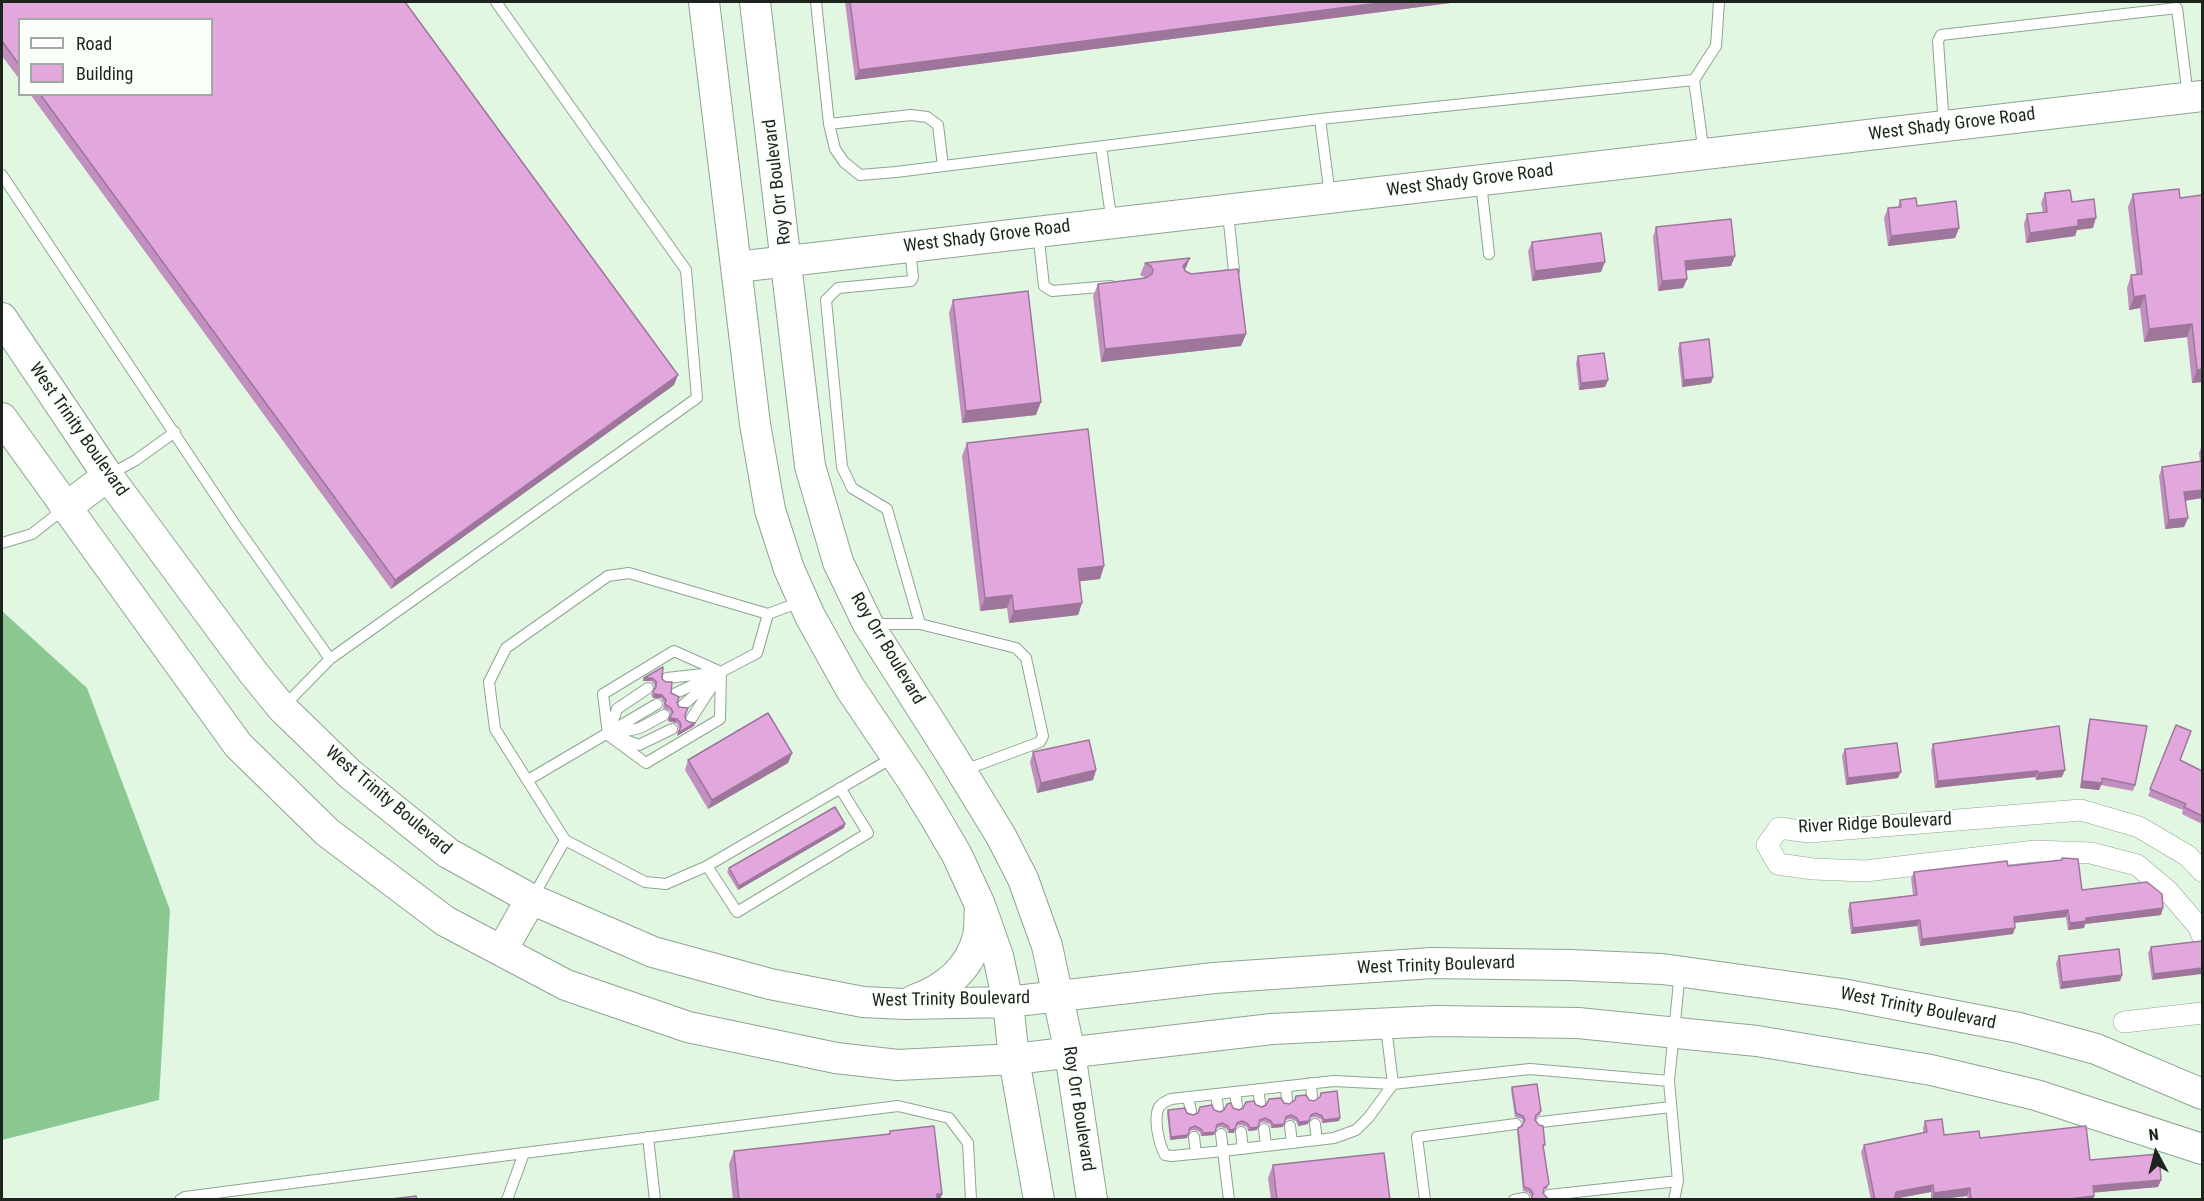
<!DOCTYPE html>
<style>
body{margin:0}
#map{position:relative;width:2204px;height:1201px;overflow:hidden;background:#e1f7e2;font-family:"Roboto Condensed",sans-serif}
canvas{display:block}
.frame{position:absolute;inset:0;border:3px solid #1c241d;pointer-events:none}
.legend{position:absolute;left:18px;top:18px;width:195px;height:78px;box-sizing:border-box;background:#fafffa;border:2px solid #a1a7a2;margin:0;padding:8px 10px;list-style:none;font-size:18px;color:#1c241d}
.legend li{display:flex;align-items:center;gap:12px;height:30px}
.legend b{width:30px;border:2px solid #a1a7a2}
.north{position:absolute;left:2126px;top:1123px;width:60px;height:60px;-webkit-text-stroke:4px #fafffa;paint-order:stroke;rotate:353deg;font-size:16px;font-weight:700;line-height:24px;text-align:center;color:#1c241d}
.north::after{content:'';display:block;margin:auto;width:21px;height:27px;background:#1c241d;clip-path:polygon(50% 0,100% 100%,50% 72%,0 100%)}
</style>
<div id="map">
<canvas width="2204" height="1201"></canvas>
<div class="frame"></div>
<ul class="legend">
<li><b style="height:8px;background:#fff"></b>Road</li>
<li><b style="height:16px;background:#e2a8de"></b>Building</li>
</ul>
<div class="north">N</div>
</div>
<script>
const ctx = document.querySelector('canvas').getContext('2d');
ctx.lineJoin = 'round';
function fillPath(path, color) {
  ctx.fillStyle = color;
  ctx.fill(path, 'evenodd');
}
function trace(path, color, width, dash) {
  ctx.strokeStyle = color;
  ctx.lineWidth = width;
  ctx.lineCap = dash ? 'butt' : 'round';
  ctx.setLineDash(dash || []);
  ctx.stroke(path);
}
function write(font, color, halo, rows, align = 'center') {
  ctx.font = font + ' "Roboto Condensed",sans-serif';
  ctx.lineWidth = 4.5;
  ctx.setLineDash([]);
  ctx.textBaseline = 'middle';
  ctx.strokeStyle = halo;
  ctx.fillStyle = color;
  for (const [text, x, y, turn = 0] of rows) {
    ctx.save();
    ctx.translate(x, y);
    ctx.rotate((+turn || 0) * Math.PI / 180);
    ctx.textAlign = isNaN(turn) ? turn : align;
    if (halo) ctx.strokeText(text, 0, 0);
    ctx.fillText(text, 0, 0);
    ctx.restore();
  }
}
const forest = new Path2D(`
 M2,611L87,688L170,910L159,1100L2,1140Z`);
const lane = new Path2D(`
 M816,2L829,124L835,149L844,162L860,175L896,172L1320,119L1694,80
 M1320,119L1330,196
 M829,124L911,115L927,117L938,125L943,166
 M1944,126L1938,41L1941,35L2177,8L2188,97
 M1101,147L1112,223
 M1704,154L1694,80L1716,46L1719,2
 M2,175L236,526L330,659
 M1481,183L1489,254
 M1038,232L1044,286L1052,291L1111,286
 M910,249L913,277L911,281L838,288L826,300L842,467L852,488L887,509L920,624
 M1223,276L1230,275L1234,271L1228,213
 M109,475L136,460L175,432
 M2,543L32,534L65,508
 M803,601L768,614L629,573L608,576L506,648L489,682L495,729L565,840L645,882L666,884L707,866L894,757
 M874,624H920L1016,648L1026,658L1043,736L1040,742L962,771
 M674,651L721,672L720,719L646,763L608,735L603,694Z
 M667,678L712,673
 M676,693L721,672L757,653L768,614
 M683,705L712,680
 M283,707L330,659L697,398L686,270L496,2
 M691,719L721,673
 M609,732L617,709L648,688
 M617,733L640,728L664,715
 M617,737L639,745L672,729
 M528,780L657,704
 M707,866L737,912L868,833L840,788
 M533,897L565,840
 M1386,1027L1393,1084L1530,1069L1669,1081L1680,972
 M1669,1081L1678,1181L1674,1200
 M1311,1083L1312,1097
 M1286,1086L1287,1100
 M1258,1089L1260,1103
 M1235,1092L1237,1106
 M1216,1094L1218,1108
 M1188,1097L1191,1111
 M1541,1122L1671,1107
 M1315,1124L1317,1140
 M1290,1126L1292,1143
 M1264,1129L1266,1146
 M1241,1132L1243,1149
 M1221,1134L1223,1151L1172,1156L1165,1155C1159,1144 1153,1119 1159,1107C1162,1103 1166,1101 1171,1099L1334,1081L1393,1084
 M648,1137L655,1200
 M1194,1137L1196,1154
 M1549,1195L1678,1181
 M180,1200L185,1197L524,1153
 M507,1200L524,1153L898,1106L949,1118L968,1143L971,1200
 M1229,1200L1223,1151L1334,1138L1356,1130L1369,1117L1393,1084
 M1425,1200L1417,1137L1516,1124
 M1514,1200L1524,1198`);
const street = new Path2D(`
 M2202,871L2188,856L2139,827L2081,810L1809,832L1779,828L1767,845L1778,864L1813,869L1865,871L2035,851L2091,853L2137,865L2168,891L2198,926L2202,935
 M2124,1022L2202,1013`);
const secondary = new Path2D(`
 M704,2L755,424L770,510L789,569L810,616L850,688L912,780L933,814L957,855L980,905L998,956L1008,1002L1014,1059L1039,1200
 M755,2L810,466L838,562L868,624L952,756L1001,836L1023,879L1047,946L1070,1053L1092,1200
 M737,267L2202,96
 M2,318L108,476L252,671L282,708L350,774L448,853L531,899L653,952L770,984L863,1002L905,1004L1008,1002L1214,978L1432,963L1569,965L1662,969L1842,994L2019,1028L2096,1049L2202,1094
 M2,418L238,745L327,832L445,921L566,985L688,1027L836,1058L898,1065L1014,1059L1272,1029L1435,1021L1578,1023L1757,1041L1931,1070L2036,1095L2202,1149
 M65,508L108,476
 M502,950L531,899
 M914,1000C945,989 970,969 978,936C980,927 979,917 980,908`);
const wall = new Path2D(`
 M2,2H405L678,375L674,385L391,589L30,94H212V20H20V80L2,56Z
 M845,2H1458L855,80Z
 M2179,189L2202,382L2192,383L2187,337L2144,342L2140,308L2129,310L2127,288L2131,275L2136,274L2128,207L2133,194Z
 M2045,193L2072,202L2093,228L2077,230L2075,236L2026,243L2024,224L2027,214L2043,212L2041,203Z
 M1900,200L1959,228L1955,238L1888,246L1884,218L1888,208L1898,207Z
 M1656,227L1735,256L1731,266L1686,270L1687,279L1683,288L1658,291L1653,237Z
 M1532,242L1601,272L1532,281L1528,251Z
 M1145,263L1185,271L1246,334L1241,346L1101,362L1093,296L1098,284L1146,278L1140,275Z
 M953,300L1036,415L962,423L949,313Z
 M1680,343L1713,377L1711,383L1682,387L1678,349Z
 M1578,356L1608,380L1605,387L1579,390L1576,363Z
 M967,443L1104,566L1100,579L1080,581L1082,603L1078,615L1009,623L1007,608L980,611L962,456Z
 M2202,445V498L2185,501L2188,518L2184,527L2165,529L2159,476L2162,467L2200,461L2199,453Z
 M644,678L662,679L685,715L686,720L689,722L695,723L694,726L677,736L679,730L678,725L676,723L668,721L671,715L670,711L663,708L664,703L661,698H653L651,695L655,689L654,684L651,681H643Z
 M2090,719L2135,785L2133,791L2101,785L2099,790L2080,788L2088,726Z
 M2176,725L2180,760L2202,771V824L2182,814L2183,810L2148,796Z
 M1933,744L2062,777L2036,780L2035,777L1935,788L1931,750Z
 M1845,749L1898,778L1846,785L1842,756Z
 M1033,752L1096,770L1093,780L1037,793L1030,762Z
 M792,753L788,763L708,809L685,770L688,760Z
 M844,828L738,890L727,872L729,868Z
 M2062,858L2082,890L2161,915L2085,924L2084,928L2068,930L2066,917L2015,923L2013,934L1920,946L1917,926L1851,934L1848,910L1850,903L1913,895L1911,878L1914,872L2008,866L2061,860Z
 M2202,941L2152,980L2148,953L2151,947Z
 M2059,956L2122,975L2120,981L2060,989L2056,963Z
 M1512,1087L1541,1111L1540,1115L1535,1118V1120L1545,1145L1543,1148L1548,1188L1531,1197L1529,1193L1523,1191L1517,1131L1518,1128L1522,1126L1523,1123L1522,1119L1515,1117L1511,1090Z
 M1284,1103L1339,1121L1322,1123L1321,1119L1315,1117L1310,1118L1308,1124L1298,1126L1296,1121L1290,1119L1285,1120L1283,1127L1271,1128L1270,1124L1264,1122L1259,1123L1257,1130L1248,1131L1247,1127L1241,1125L1236,1126L1234,1133H1228L1227,1129L1221,1127L1216,1128L1214,1135L1201,1136L1200,1132L1194,1130L1189,1131L1187,1138L1170,1140L1167,1113L1168,1110L1187,1113L1193,1115L1214,1110L1220,1112L1233,1108L1239,1110L1256,1105L1262,1107Z
 M1925,1121L1944,1135L1980,1138L2090,1160L2161,1180L2158,1187L2094,1192V1196L2093,1200H1968L1967,1196L1931,1200V1192L1894,1199L1871,1200L1861,1152L1864,1145L1923,1133V1128Z
 M890,1131L942,1194L940,1200H733L729,1164L734,1151L888,1134Z
 M1273,1165L1390,1200H1271L1268,1178Z`);
const shadedWall = new Path2D(`
 M1387,2H1458L855,80L859,70Z
 M2096,218L2093,228L2077,230L2075,236L2026,243L2030,233L2078,220Z
 M1959,228L1955,238L1888,246L1891,236Z
 M1735,256L1731,266L1682,271L1685,261Z
 M1190,258L1185,270L1183,266Z
 M1605,262L1601,272L1532,281L1535,271Z
 M1687,279L1683,288L1658,291L1662,281Z
 M2145,295L2140,308L2129,310L2134,297Z
 M2192,324L2187,337L2144,342L2149,329Z
 M1246,334L1241,346L1101,362L1105,349Z
 M2202,369V382L2192,383L2197,370Z
 M678,375L674,385L391,589L395,580Z
 M1713,377L1711,383L1682,387L1684,380Z
 M1608,380L1605,387L1579,390L1581,383Z
 M1041,402L1036,415L962,423L966,411Z
 M2202,490V498L2181,501L2184,492Z
 M2188,518L2184,527L2165,529L2169,520Z
 M1104,566L1100,579L1074,582L1078,569Z
 M1012,595L1007,608L980,611L985,598Z
 M1082,603L1078,615L1009,623L1014,611Z
 M644,678H652L651,681H643Z
 M654,694L662,695L661,698H653Z
 M669,718L677,719L676,723L668,721Z
 M695,723L694,726L677,736L678,733Z
 M792,753L788,763L708,809L712,800Z
 M1096,770L1093,780L1037,793L1041,783Z
 M2065,770L2062,777L2036,780L2038,773Z
 M2038,771L2035,777L1935,788L1938,781Z
 M1901,772L1898,778L1846,785L1848,778Z
 M2082,781L2102,783L2099,790L2080,788Z
 M845,824L844,828L738,890L739,886Z
 M2163,908L2161,915L2085,924L2084,928L2068,930L2070,923L2086,918Z
 M2068,910L2066,917L2011,923L2014,917Z
 M1920,920L1917,926L1851,934L1853,928Z
 M2015,928L2013,934L1920,946L1922,939Z
 M2202,968V974L2152,980L2154,974Z
 M2122,975L2120,981L2060,989L2062,982Z
 M1340,1118L1339,1121L1322,1123L1324,1120Z
 M1309,1121L1308,1124L1298,1126L1299,1122Z
 M1284,1124L1283,1127L1271,1128L1273,1125Z
 M1258,1127L1257,1130L1248,1131L1250,1128Z
 M1235,1129L1234,1133H1228L1230,1130Z
 M1215,1132L1214,1135L1201,1136L1203,1133Z
 M1188,1135L1187,1138L1170,1140L1171,1137Z
 M2161,1180L2158,1187L2090,1193L2093,1186Z
 M1933,1185L1931,1192L1893,1199L1896,1192Z
 M1970,1188L1967,1196L1932,1200L1934,1193Z
 M937,1194H942L940,1200H935Z
 M2094,1196L2093,1200H2061Z`);
const building = new Path2D(`
 M2,2H405L678,375L395,580L40,94H212V20H20V66L2,41Z
 M850,2H1387L859,70Z
 M2179,189L2180,198L2202,195V369L2197,370L2192,324L2149,329L2145,295L2134,297L2131,275L2142,274L2133,194Z
 M2070,190L2072,202L2094,199L2096,218L2078,220V226L2030,233L2027,214L2047,212L2045,193Z
 M1916,198L1917,206L1956,201L1959,228L1891,236L1888,208L1901,207L1900,200Z
 M1731,219L1735,256L1685,261L1687,279L1662,281L1656,227Z
 M1601,233L1605,262L1535,271L1532,242Z
 M1190,258L1183,266L1185,271L1191,274L1238,269L1246,334L1105,349L1098,284L1146,278L1152,274L1153,270L1151,266L1145,263Z
 M1028,291L1041,402L966,411L953,300Z
 M1709,339L1713,377L1684,380L1680,343Z
 M1604,353L1608,380L1581,383L1578,356Z
 M1088,429L1104,566L1078,569L1082,603L1014,611L1012,595L985,598L967,443Z
 M2202,461V490L2184,492L2188,518L2169,520L2162,467Z
 M663,667L662,679L666,682H672L671,693L679,697L677,703L679,707L688,708L685,715L686,720L689,722L695,723L678,733L681,727L680,722L677,719L669,718L673,712L671,708L665,704L666,700L662,695L654,694L653,691L656,687V681L652,678H644Z
 M768,713L792,753L712,800L688,760Z
 M2090,719L2147,726L2135,785L2102,778V783L2082,781Z
 M2176,725L2191,731L2180,760L2202,771V816L2184,807L2186,804L2150,789Z
 M2059,726L2065,770L2038,773V771L1938,781L1933,744Z
 M1089,740L1096,770L1041,783L1033,752Z
 M1897,743L1901,772L1848,778L1845,749Z
 M835,807L845,824L739,886L729,868Z
 M2062,858L2078,859L2082,890L2147,882L2162,894L2163,908L2086,918V921L2070,923L2068,910L2014,917L2015,928L1922,939L1920,920L1853,928L1850,903L1917,895L1914,872L2007,861L2008,866L2062,860Z
 M2202,941V968L2154,974L2151,947Z
 M2119,949L2122,975L2062,982L2059,956Z
 M1537,1084L1541,1111L1536,1115L1535,1120L1539,1125L1543,1126L1545,1145H1543L1549,1184L1544,1188L1543,1193L1547,1198L1552,1200H1531L1533,1194L1530,1189L1524,1187L1518,1128L1522,1126L1525,1120L1523,1116L1516,1113L1512,1087Z
 M1337,1091L1340,1118L1324,1120L1322,1116L1316,1113L1311,1115L1309,1121L1299,1122L1297,1118L1291,1115L1286,1117L1284,1124L1273,1125L1271,1121L1265,1118L1260,1120L1258,1127L1250,1128L1248,1124L1242,1121L1237,1123L1235,1129L1230,1130L1228,1126L1222,1123L1217,1125L1215,1132L1203,1133L1201,1129L1195,1126L1190,1128L1188,1135L1171,1137L1168,1110L1185,1108L1187,1113L1193,1115L1198,1113L1200,1107L1212,1105L1214,1110L1220,1112L1224,1110L1227,1104L1231,1103L1233,1108L1239,1110L1243,1108L1246,1102L1254,1101L1256,1105L1262,1107L1266,1105L1269,1099L1281,1098L1284,1103L1289,1104L1295,1100L1296,1096L1306,1095L1309,1100L1314,1101L1320,1097L1321,1093Z
 M1942,1119L1944,1135L1979,1131L1980,1138L2086,1126L2090,1160L2159,1154L2161,1180L2093,1186L2094,1196L2061,1200H1971L1970,1188L1934,1193L1933,1185L1896,1192L1894,1200H1875L1864,1145L1927,1132L1925,1121Z
 M934,1126L942,1194H937V1200H739L734,1151L890,1134V1131Z
 M1384,1153L1390,1200H1277L1273,1165Z
 M416,1196L417,1200H384Z`);
const streetNames = [
 ["West Shady Grove Road",1952,125,-7],
 ["West Shady Grove Road",1470,181,-7],
 ["Roy Orr Boulevard",778,182,-97],
 ["West Shady Grove Road",987,237,-7],
 ["West Trinity Boulevard",78,430,55],
 ["Roy Orr Boulevard",887,649,59],
 ["West Trinity Boulevard",388,801,40],
 ["River Ridge Boulevard",1875,824,-3],
 ["West Trinity Boulevard",1436,966,-2],
 ["West Trinity Boulevard",951,1000,-1],
 ["West Trinity Boulevard",1918,1009,11],
 ["Roy Orr Boulevard",1078,1109,81]
];
fillPath(forest, '#8bc790');
trace(lane, '#8fa491', 12);
trace(street, '#8fa491', 22);
trace(secondary, '#8fa491', 32);
trace(lane, '#fff', 10);
trace(street, '#fff', 21);
trace(secondary, '#fff', 30);
fillPath(wall, '#c290bf');
fillPath(shadedWall, '#9e769b');
fillPath(building, '#e2a8de');
trace(building, '#9e769b', 1.5);
write('18px', '#1c241d', '#fafffa', streetNames);
</script>
